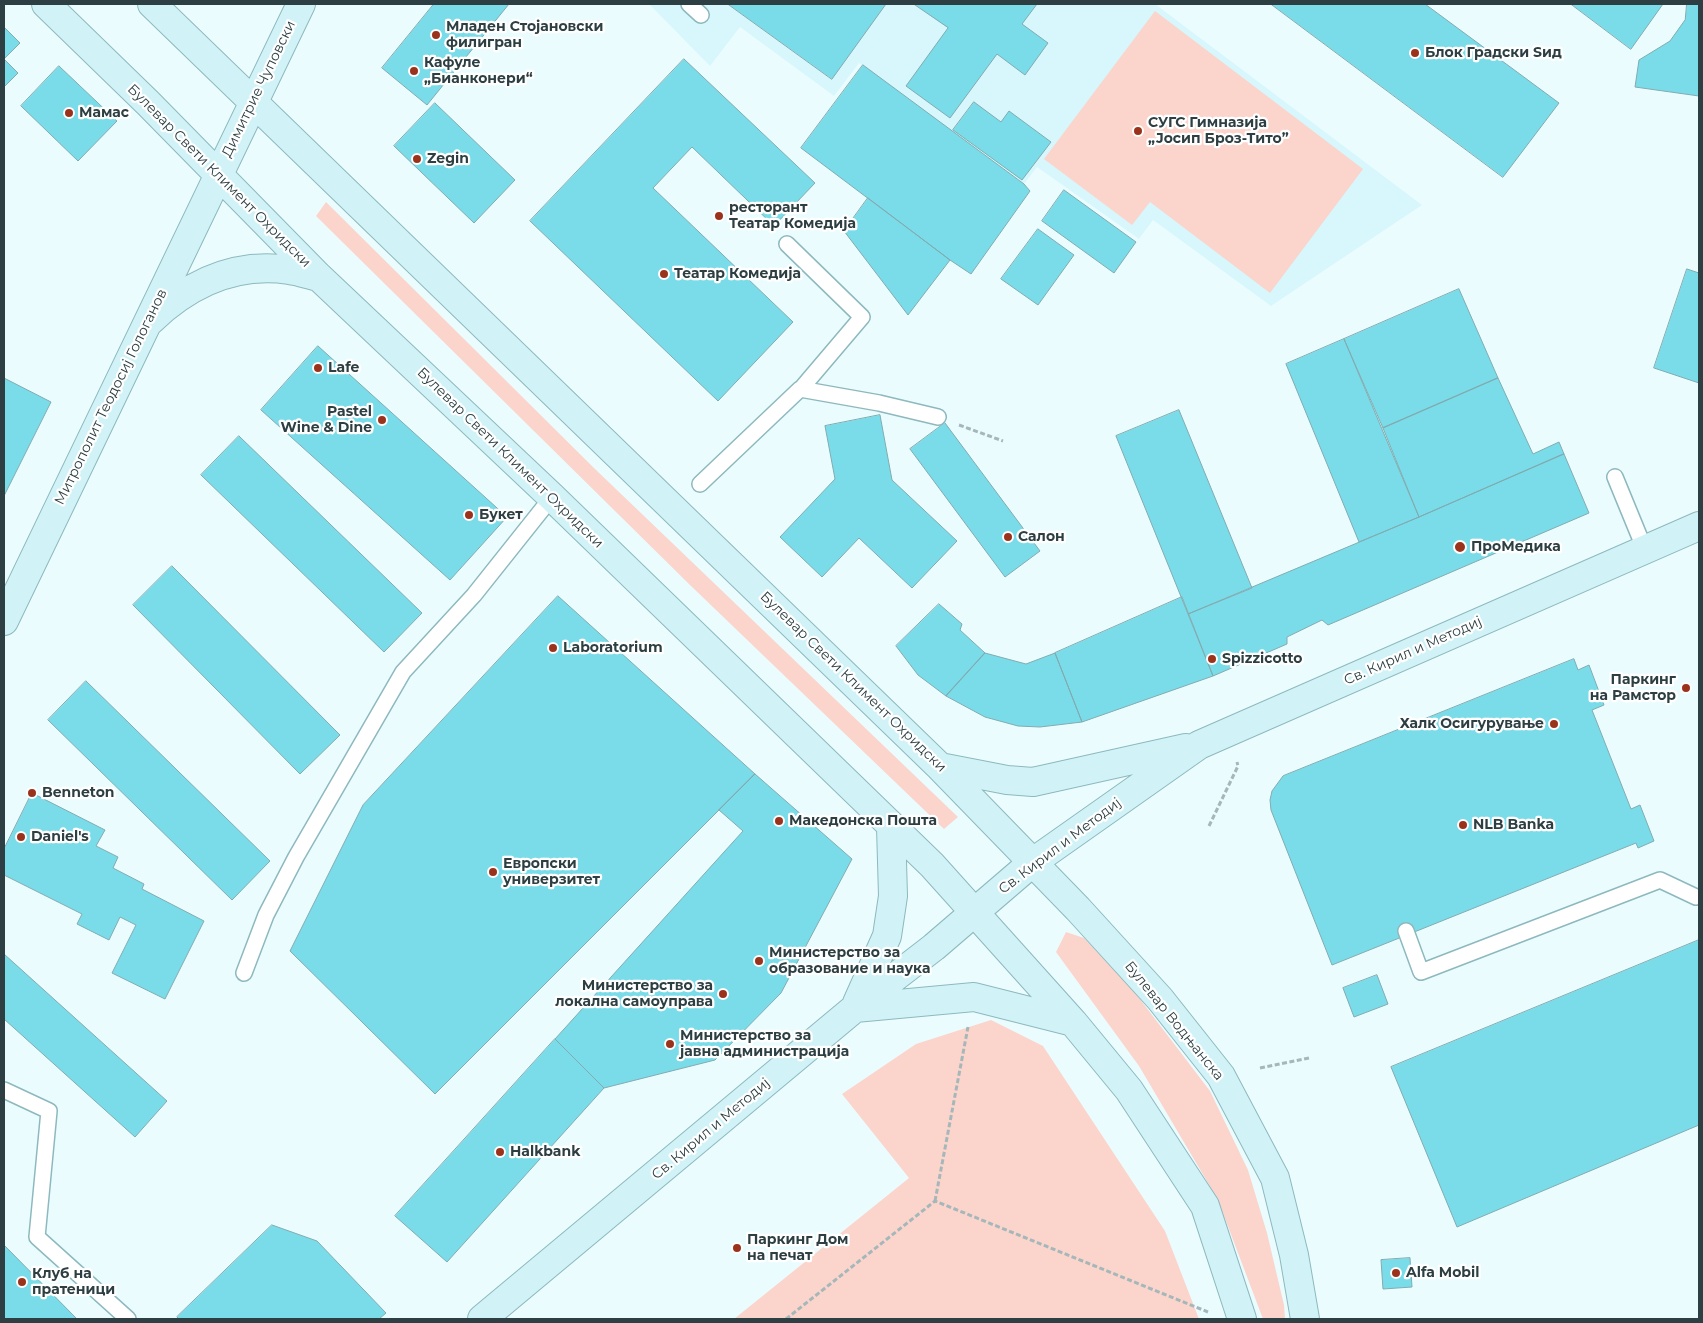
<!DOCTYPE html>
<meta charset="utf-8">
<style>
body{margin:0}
#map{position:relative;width:1703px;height:1323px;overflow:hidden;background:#ebfcff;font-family:Montserrat,sans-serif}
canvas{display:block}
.frame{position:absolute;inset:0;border:5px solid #2d3f42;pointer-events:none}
</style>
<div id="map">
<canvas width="1703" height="1323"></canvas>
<div class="frame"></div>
</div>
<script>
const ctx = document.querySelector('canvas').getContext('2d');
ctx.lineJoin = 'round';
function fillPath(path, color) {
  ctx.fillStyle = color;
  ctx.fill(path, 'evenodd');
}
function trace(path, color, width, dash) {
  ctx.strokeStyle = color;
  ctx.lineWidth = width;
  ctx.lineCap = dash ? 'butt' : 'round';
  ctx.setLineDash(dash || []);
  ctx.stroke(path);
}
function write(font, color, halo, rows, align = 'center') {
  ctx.font = font + ' Montserrat,sans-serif';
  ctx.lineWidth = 4.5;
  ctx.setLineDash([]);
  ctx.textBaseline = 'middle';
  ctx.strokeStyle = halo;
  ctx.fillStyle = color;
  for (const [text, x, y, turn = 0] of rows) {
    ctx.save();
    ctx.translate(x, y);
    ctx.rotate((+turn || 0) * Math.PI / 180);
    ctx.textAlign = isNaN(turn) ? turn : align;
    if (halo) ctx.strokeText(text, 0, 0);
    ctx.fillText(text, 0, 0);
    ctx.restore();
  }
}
const built = new Path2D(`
 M649,4H1155L1422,205L1271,306L1153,220L1139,239L1037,167L1024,184L859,63L834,96L740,27L710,66Z`);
const green = new Path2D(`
 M1155,11L1363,169L1270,293L1150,202L1132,225L1044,159Z
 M326,202L594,468L958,817L944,829L690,585L316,216Z
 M1066,932L1084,938L1133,990L1210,1091L1248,1170L1267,1233L1284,1305L1285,1319H1263L1218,1200L1139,1066L1056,952Z
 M991,1020L1043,1046L1165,1231L1199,1319H734L909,1178L842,1094L916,1044Z`);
const building = new Path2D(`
 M434,4H509L427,105L382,68Z
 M728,4H886L832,79Z
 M914,4H1037L1022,24L1048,43L1025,75L997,54L950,118L906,86L948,28Z
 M1271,4H1425L1559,103L1503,177Z
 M1571,4H1663L1631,49Z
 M1687,4H1699V96L1635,87L1639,60L1670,41L1685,20Z
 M4,27L20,43L4,59Z
 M4,59L18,73L4,87Z
 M684,59L815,183L774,226L692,147L653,188L793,322L718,401L530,221Z
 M863,65L1024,184L1030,191L971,274L950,260L801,148Z
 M59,66L117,121L78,161L21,106Z
 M974,102L1001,122L1009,111L1051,142L1022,180L953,130Z
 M435,103L515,180L474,223L394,146Z
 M1064,190L1136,242L1114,273L1042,221Z
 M868,198L950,260L908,315L844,231Z
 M1038,229L1074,255L1038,305L1001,279Z
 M1687,269L1699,273V383L1654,368Z
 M1459,289L1498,378L1383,428L1344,339Z
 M1344,339L1419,517L1359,542L1286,364Z
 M318,346L507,517L450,580L261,410Z
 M4,378L51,402L4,496Z
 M1498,378L1533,454L1559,442L1564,454L1419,517L1383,428Z
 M1179,410L1252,588L1188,614L1116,436Z
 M880,415L892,480L957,541L912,588L859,538L822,577L780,537L835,479L825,426Z
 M945,423L1040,551L1005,577L910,449Z
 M239,436L422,613L384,652L201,475Z
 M1564,454L1589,513L1328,625L1322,620L1287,637V644L1213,676L1188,614L1419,517Z
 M172,566L340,735L300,774L133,605Z
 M558,596L755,774L435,1094L290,951L363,805Z
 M1182,597L1213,676L1082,722L1055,653Z
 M939,604L962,624L960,630L985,653L946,696L918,675L896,646Z
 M985,653L1026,664L1055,653L1082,722L1040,727L1018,726L985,717L946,696Z
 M1574,659L1578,670L1589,665L1604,705L1592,710L1631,809L1640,805L1654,841L1638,848L1636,843L1332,965L1271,810L1270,800L1272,791L1283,776Z
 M86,681L270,861L232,900L48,720Z
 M755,774L852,859L781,993L715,1060L604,1088L555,1039L743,831L719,810Z
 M32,793L105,830L96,846L118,857L113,868L144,884L142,889L204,921L165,999L112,973L136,925L120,917L109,940L77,924L82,914L4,875V849Z
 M1699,940V1125L1457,1227L1391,1067Z
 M4,954L167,1101L135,1137L4,1019Z
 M1377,975L1388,1004L1354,1017L1343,988Z
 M555,1039L604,1088L447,1262L395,1216Z
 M272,1225L317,1241L386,1313L379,1319H179L177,1317Z
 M4,1245L77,1319H4Z
 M1410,1258L1412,1287L1383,1289L1381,1260Z`);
const path = new Path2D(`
 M959,425L1003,441
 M1209,826L1238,766L1237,762
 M1260,1068L1309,1058
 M935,1201L968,1027
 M786,1319L935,1201L1208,1312`);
const lane = new Path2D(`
 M689,4L701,15
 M787,244L862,317L800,390
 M1615,477L1645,550
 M700,484L800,389L879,403L938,417
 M1406,931L1421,972L1660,880L1696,897
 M244,973L266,915L296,857L403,672L474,595L552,497
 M4,1090L49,1111L37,1237L128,1319`);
const secondary = new Path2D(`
 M46,4L148,103L319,277L552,497L932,865L1073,1022L1129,1090L1205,1206L1242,1319
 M152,4L940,767L1078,909L1160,999L1221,1076L1275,1178L1294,1255L1305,1319
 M151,320C190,283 235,262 289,270C299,271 309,275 319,277
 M4,621L301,4
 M940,767L1007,780L1033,782L1186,748
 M857,1003L887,936L893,896L891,827
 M855,1008L974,997L1073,1022
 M482,1319L855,1008L934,947L1033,862L1199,745L1699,526`);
const markers = [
 [436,35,5,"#9b321c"],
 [1415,53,5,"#9b321c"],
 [414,71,5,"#9b321c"],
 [69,113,5,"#9b321c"],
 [1138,131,5,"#9b321c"],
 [417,159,5,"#9b321c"],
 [719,216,5,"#9b321c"],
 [664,274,5,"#9b321c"],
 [318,368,5,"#9b321c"],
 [382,420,5,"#9b321c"],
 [469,515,5,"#9b321c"],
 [1008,537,5,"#9b321c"],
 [1460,547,6,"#9b321c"],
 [553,648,5,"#9b321c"],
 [1212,659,5,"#9b321c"],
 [1686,688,5,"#9b321c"],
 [1554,724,5,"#9b321c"],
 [32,793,5,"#9b321c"],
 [779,821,5,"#9b321c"],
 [1463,825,5,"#9b321c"],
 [21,837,5,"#9b321c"],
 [493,872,5,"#9b321c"],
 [759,961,5,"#9b321c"],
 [723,994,5,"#9b321c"],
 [670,1044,5,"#9b321c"],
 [500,1152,5,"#9b321c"],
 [737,1248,5,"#9b321c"],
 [1396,1273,5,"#9b321c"],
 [22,1282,5,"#9b321c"]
];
const poiNames = [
 ["Младен Стојановски",446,27],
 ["филигран",446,43],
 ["Блок Градски Sид",1425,53],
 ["Кафуле",424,63],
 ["„Бианконери“",424,79],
 ["Мамас",79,113],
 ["СУГС Гимназија",1148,123],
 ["„Јосип Броз-Тито”",1148,139],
 ["Zegin",427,159],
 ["ресторант",729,208],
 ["Театар Комедија",729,224],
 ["Театар Комедија",674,274],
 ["Lafe",328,368],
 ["Pastel",372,412,"right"],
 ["Wine & Dine",372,428,"right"],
 ["Букет",479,515],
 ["Салон",1018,537],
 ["ПроМедика",1471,547],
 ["Laboratorium",563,648],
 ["Spizzicotto",1222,659],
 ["Паркинг",1676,680,"right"],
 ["на Рамстор",1676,696,"right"],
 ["Халк Осигурување",1544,724,"right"],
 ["Benneton",42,793],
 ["Македонска Пошта",789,821],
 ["NLB Banka",1473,825],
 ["Daniel's",31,837],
 ["Европски",503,864],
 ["универзитет",503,880],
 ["Министерство за",769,953],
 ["образование и наука",769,969],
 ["Министерство за",713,986,"right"],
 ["локална самоуправа",713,1002,"right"],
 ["Министерство за",680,1036],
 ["јавна администрација",680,1052],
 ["Halkbank",510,1152],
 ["Паркинг Дом",747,1240],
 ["на печат",747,1256],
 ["Alfa Mobil",1406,1273],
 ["Клуб на",32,1274],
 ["пратеници",32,1290]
];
const streetNames = [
 ["Димитрие Чуповски",259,89,-64],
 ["Булевар Свети Климент Охридски",219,176,45],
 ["Митрополит Теодосиј Гологанов",111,397,-64],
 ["Булевар Свети Климент Охридски",510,458,44],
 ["Св. Кирил и Методиј",1413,651,-24],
 ["Булевар Свети Климент Охридски",853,682,44],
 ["Св. Кирил и Методиј",1060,846,-37],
 ["Булевар Водњанска",1174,1021,51],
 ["Св. Кирил и Методиј",711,1129,-40]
];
fillPath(built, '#d7f7fc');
fillPath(green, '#fbd5cc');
fillPath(building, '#7adce9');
trace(building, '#80acb1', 1);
trace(lane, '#8db9be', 18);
trace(secondary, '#8db9be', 30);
trace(path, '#a6b7ba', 3, [5, 2.5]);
trace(lane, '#fff', 15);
trace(secondary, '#d1f3f7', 28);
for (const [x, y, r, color] of markers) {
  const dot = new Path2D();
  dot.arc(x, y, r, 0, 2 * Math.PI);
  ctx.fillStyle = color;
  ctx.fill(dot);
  trace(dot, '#fff', 2);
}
write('bold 14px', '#2d3f42', '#fff', poiNames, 'left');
write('14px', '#2d3f42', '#fff', streetNames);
</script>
